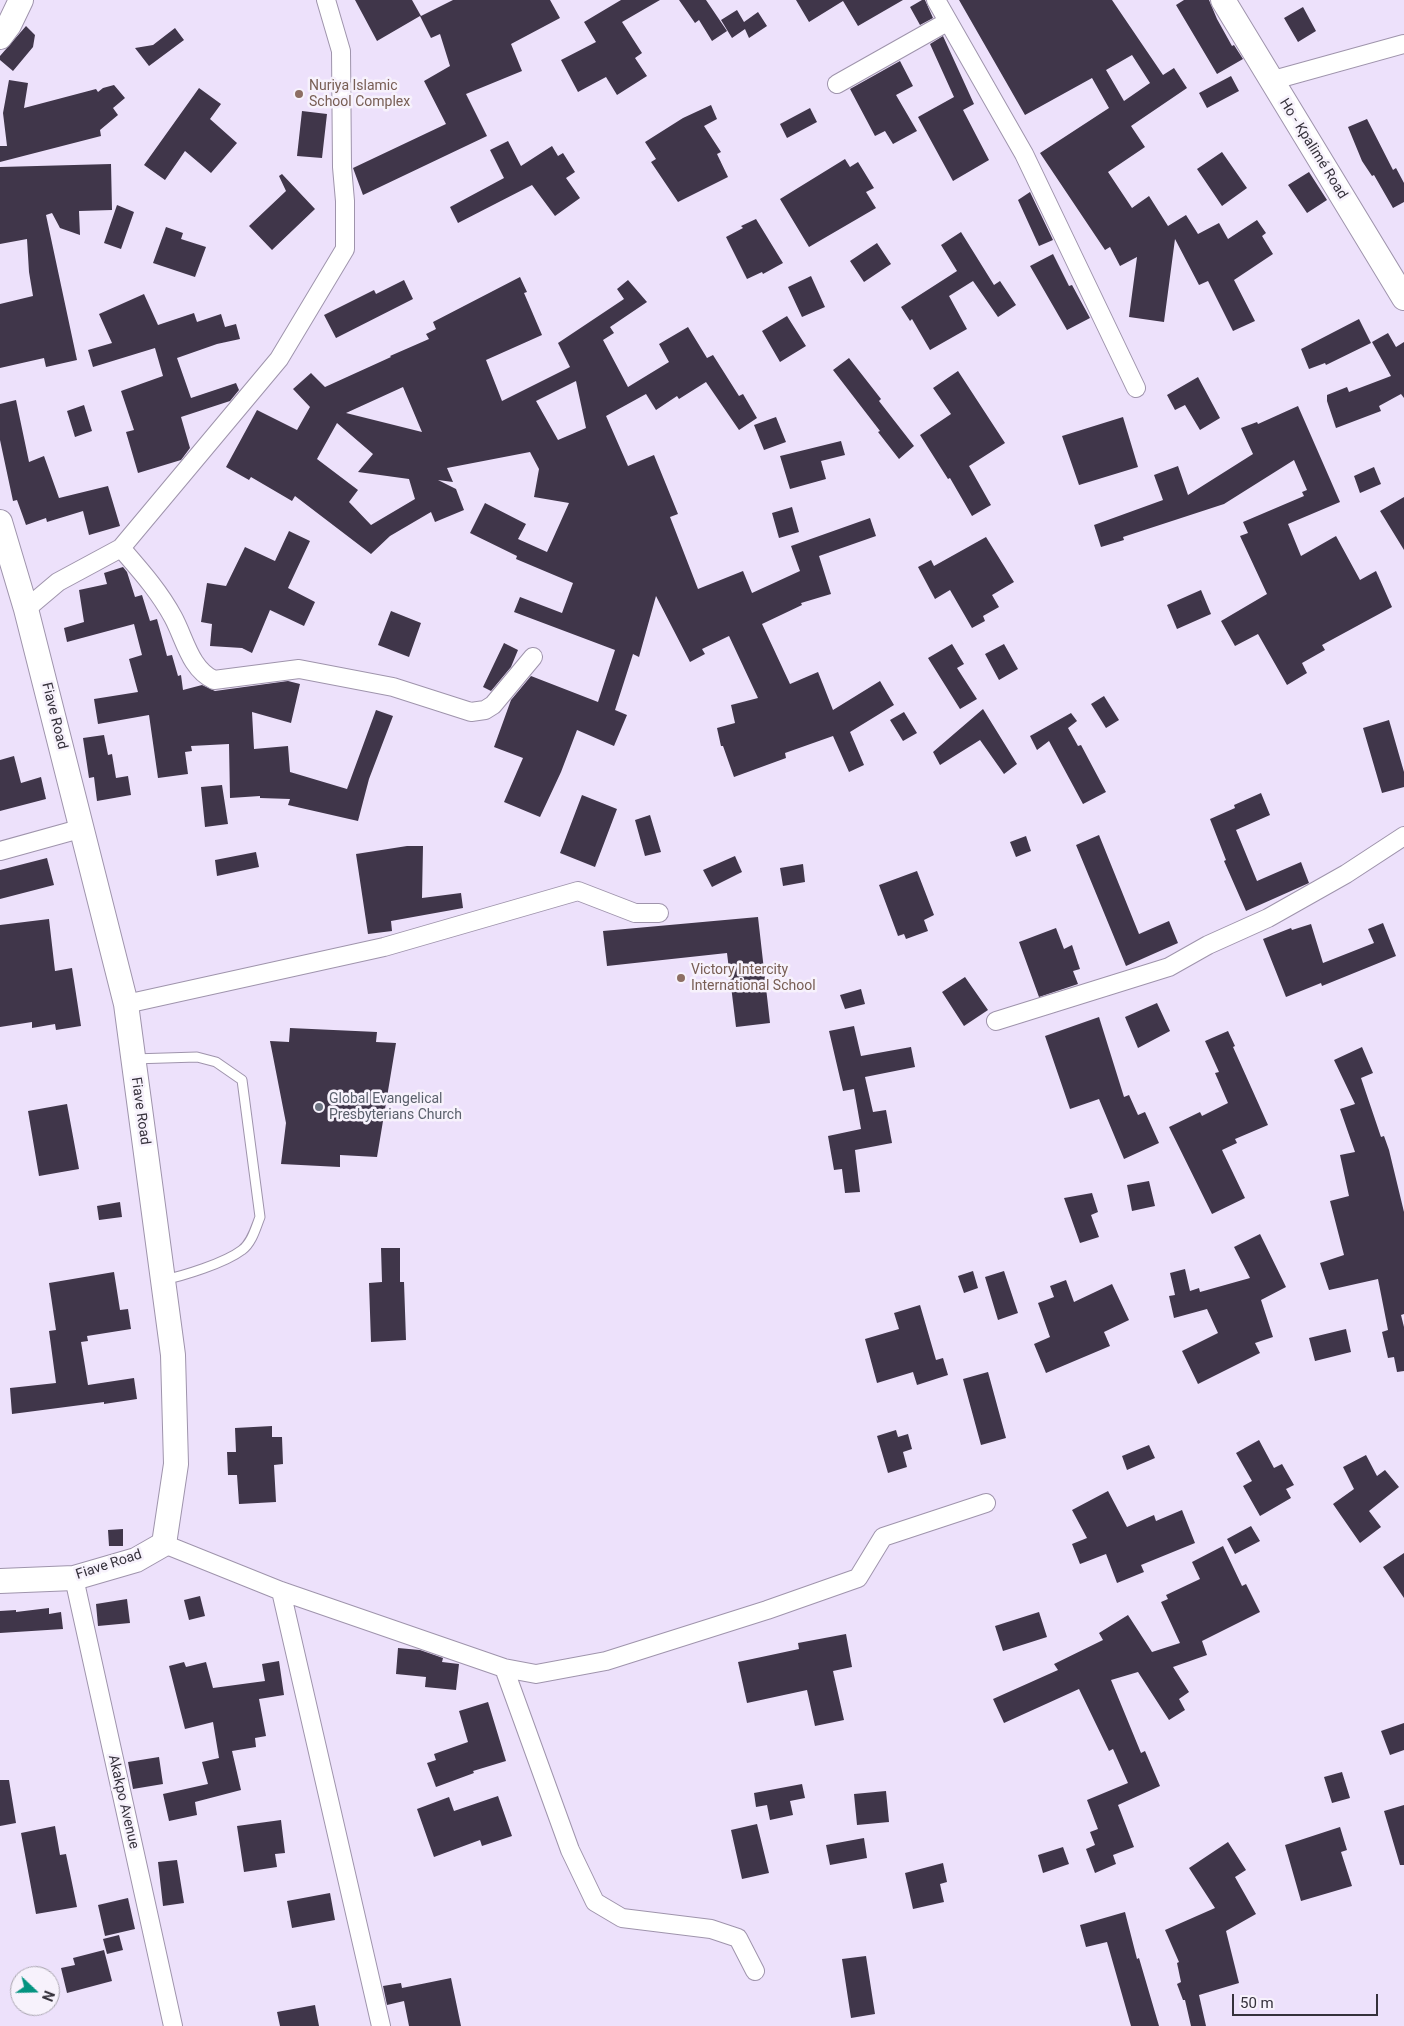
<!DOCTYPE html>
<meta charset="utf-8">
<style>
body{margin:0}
#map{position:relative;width:1404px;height:2026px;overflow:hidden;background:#ede1fb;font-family:Roboto,sans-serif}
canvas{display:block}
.north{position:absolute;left:10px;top:1966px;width:50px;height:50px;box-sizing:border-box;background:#f7f2fc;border:1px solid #a9a5af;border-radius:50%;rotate:111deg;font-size:14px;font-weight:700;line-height:20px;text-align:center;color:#35313b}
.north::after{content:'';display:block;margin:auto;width:18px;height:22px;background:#039380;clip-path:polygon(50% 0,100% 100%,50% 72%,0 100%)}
.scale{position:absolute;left:1232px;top:1994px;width:146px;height:22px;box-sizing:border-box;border:2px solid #35313b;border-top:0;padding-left:6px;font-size:15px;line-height:18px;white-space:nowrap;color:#35313b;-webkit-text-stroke:4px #f7f2fc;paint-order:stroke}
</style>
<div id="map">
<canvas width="1404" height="2026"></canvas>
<div class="north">N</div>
<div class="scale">50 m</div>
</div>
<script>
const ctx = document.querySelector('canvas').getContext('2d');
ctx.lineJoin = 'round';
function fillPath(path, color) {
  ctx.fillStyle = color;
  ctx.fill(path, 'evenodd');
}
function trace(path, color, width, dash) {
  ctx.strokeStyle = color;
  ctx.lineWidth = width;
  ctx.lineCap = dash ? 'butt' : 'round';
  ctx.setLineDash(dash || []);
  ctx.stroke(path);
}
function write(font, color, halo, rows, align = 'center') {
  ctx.font = font + ' Roboto,sans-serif';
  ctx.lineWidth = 5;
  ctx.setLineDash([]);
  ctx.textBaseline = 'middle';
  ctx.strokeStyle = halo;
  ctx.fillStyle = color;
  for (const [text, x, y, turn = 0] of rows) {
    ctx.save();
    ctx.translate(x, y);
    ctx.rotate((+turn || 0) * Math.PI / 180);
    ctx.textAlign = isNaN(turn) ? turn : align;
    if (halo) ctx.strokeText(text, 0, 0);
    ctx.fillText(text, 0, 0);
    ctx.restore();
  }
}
const building = new Path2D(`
 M355,0H412L421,16L453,0H550L560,18L511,44L522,71L466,94L487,136L363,195L353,168L446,124L424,81L450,66L440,34L431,38L420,16L377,41Z
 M621,0H660L622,22L642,53L635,58L647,76L617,95L606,77L578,92L561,60L596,42L584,22Z
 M679,0H706L727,31L712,41L699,20L695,23Z
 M796,0H903L858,26L843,1L809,22Z
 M922,0H925L933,18L920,25L910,7Z
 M959,0H1112L1163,75L1174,68L1187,88L1131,126L1145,147L1108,172L1132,208L1149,196L1168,226L1186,215L1198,234L1219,223L1228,239L1257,220L1266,233L1262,236L1273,254L1234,280L1255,321L1233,331L1208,281L1199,285L1175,239L1164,322L1129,317L1137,257L1120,266L1110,247L1105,250L1040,153L1109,108L1092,78L1025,115ZM1132,55L1150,83L1124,101L1106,70Z
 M1184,0H1209L1217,19L1232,46L1234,45L1243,59L1217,74L1176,5Z
 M1303,7L1316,31L1298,42L1284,18Z
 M737,10L744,22L758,12L767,26L749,38L745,29L732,38L721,20Z
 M26,26L35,35L33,47L13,71L0,60V56Z
 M175,28L184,40L149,66L135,48L153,45Z
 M943,36L974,104L963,110L989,160L953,181L918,117L954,97L930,44Z
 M900,61L913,86L896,95L917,131L893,144L885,131L875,136L850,89Z
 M1231,76L1239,91L1207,108L1199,93Z
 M9,80L28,83L24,108L96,89L98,92L103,88L114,85L125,98L113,108L118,115L100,130L101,136L0,162V146H7L3,113Z
 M199,88L221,104L210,119L237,143L211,173L185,151L165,180L144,165Z
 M711,105L717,119L704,126L721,152L717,154L728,177L678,202L651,162L656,159L645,142L683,118Z
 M810,108L817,122L787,138L780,124Z
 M302,111L327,114L322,158L297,156Z
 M1367,119L1393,170L1396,168L1404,183V202L1393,208L1374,175L1372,176L1362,161L1348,127Z
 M508,141L521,166L552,146L558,156L563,153L575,172L566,178L580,198L555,216L532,185L458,223L450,207L504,178L490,150Z
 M1222,152L1247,188L1222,206L1197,169Z
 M845,159L850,167L858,162L874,188L866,192L876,208L809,247L780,199Z
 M111,164L112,210L79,211L80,235L60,228L52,213L46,215L77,360L46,367L44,358L0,368V304L33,296L29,272L27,239L0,244V167Z
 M1309,172L1327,200L1307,213L1288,185Z
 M282,174L315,209L272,250L249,226L286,191L279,176Z
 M1030,192L1053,240L1039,246L1018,200Z
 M117,205L134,212L121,249L104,243Z
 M756,219L783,263L763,274L762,272L747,279L726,237L743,228L741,226Z
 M166,227L183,233L181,239L206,247L195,277L153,263Z
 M961,232L994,285L1000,281L1016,305L998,317L973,281L949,296L967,329L930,350L912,319L910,321L901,307L957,271L941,245Z
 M877,243L891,264L864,282L850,261Z
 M1053,254L1069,286L1072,285L1090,318L1067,330L1030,266Z
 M811,276L825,307L802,317L788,287Z
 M520,277L527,292L524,293L542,335L486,360L502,401L570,367L558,343L624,299L617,289L628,280L647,302L610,327L614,333L603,340L628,387L669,362L659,344L688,327L707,358L713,355L739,396L743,394L757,418L739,430L706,382L679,399L677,396L656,410L646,394L606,416L628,466L654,455L678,514L670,517L698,589L743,571L752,593L800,571L791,546L870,518L876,536L819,556L831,594L801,603L802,605L762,624L790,684L818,672L833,710L880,681L894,705L850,732L864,765L849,772L833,736L785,753L786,758L734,777L723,746H721L717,728L735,723L731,705L758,698L729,636L702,649L705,654L690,662L656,596L639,657L633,654L615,710L627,715L614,746L577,730L561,772L540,817L504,802L523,758L494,747L511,700L531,676L598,702L615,650L514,612L520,597L562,613L573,583L516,559L517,556L470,533L485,503L526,524L518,539L547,552L569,503L534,497L539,469L530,452L447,468L453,482L438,480L456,489L464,510L435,522L431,512L390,536L371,554L295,496L292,501L251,477L249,480L226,467L257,410L297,430L310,407L293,389L311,373L325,387L391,357L390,356L429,339L426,334L436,329L433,322ZM576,381L586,428L558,440L536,401ZM403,387L422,432L346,413ZM337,423L373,454L358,472L409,479L415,499L371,525L349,502L358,490L317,459Z
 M404,280L413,299L336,338L324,315L374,290L376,294Z
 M144,294L158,325L194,313L197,322L221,314L225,327L236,324L240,339L217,344L177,358L191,398L236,383L239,390L230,401L181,417L190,448L181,460L138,473L126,432L134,430L121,391L163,376L155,348L93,367L88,350L112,343L99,314Z
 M787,316L806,346L780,362L762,331Z
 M1359,319L1371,343L1326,365L1325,363L1309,369L1301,349Z
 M1388,333L1396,347L1404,342V398L1401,394L1379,406L1381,411L1336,428L1327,401V395L1347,387L1349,392L1391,376L1372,342Z
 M849,358L881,399L879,401L914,446L899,459L878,432L880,431L833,370Z
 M958,371L1005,443L969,466L991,505L972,516L950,478L948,479L920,435L951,414L933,388Z
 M1198,377L1220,418L1200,430L1185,405L1175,410L1167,395Z
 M16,400L29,462L44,456L59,498L108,486L120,526L89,535L83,511L47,522L46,518L26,525L17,500L13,501L0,440V404Z
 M84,405L92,431L75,437L67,411Z
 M1298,406L1340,502L1288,524L1301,556L1336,536L1360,580L1376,571L1392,607L1322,645L1325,650L1302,663L1307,673L1287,685L1258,634L1235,646L1221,621L1267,594L1240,536L1248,533L1243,522L1304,496L1302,492L1307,490L1294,460L1224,504L1123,537L1124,540L1101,547L1094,525L1163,500L1154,475L1178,466L1188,495L1253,454L1241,428L1257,422L1258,424Z
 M776,417L786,442L764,450L754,425Z
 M1123,417L1138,467L1079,485L1062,436Z
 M841,441L845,455L821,461L826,479L790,489L780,456Z
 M1374,467L1381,484L1360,493L1354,476Z
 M1404,497V550L1380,511Z
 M792,507L799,532L779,538L772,513Z
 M289,531L310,541L288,588L315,602L304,626L270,610L252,653L242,648L210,646L212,624L201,622L207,583L226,586L245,547L275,561Z
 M986,537L1014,582L992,595L999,607L983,616L985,621L972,628L950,590L935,599L918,567L931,560L934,566Z
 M123,567L127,572L135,597L142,595L150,621L157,619L167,656L172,655L178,676L181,675L183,690L202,685L215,691L288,681L300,684L291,723L252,712L254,749L288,746L290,772L347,789L376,710L393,716L369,779L358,821L288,805L290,799L260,798V796L230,798L229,744L191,746L192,751L185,752L188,774L158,778L149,715L98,724L94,699L138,692L129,659L142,655L134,624L67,642L64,628L84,622L79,590L107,584L104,573Z
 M1201,590L1211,614L1177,629L1167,605Z
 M391,611L421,623L409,657L378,645Z
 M504,643L518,650L511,667L491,691L483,687Z
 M952,644L964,664L957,668L977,699L960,709L928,658Z
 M1004,644L1018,669L999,680L985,654Z
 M1104,696L1119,720L1106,728L1091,704Z
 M983,709L1017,764L1004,774L980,740L940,765L933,752Z
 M904,712L917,733L903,741L890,720Z
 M1071,713L1077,721L1068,728L1078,746L1081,745L1106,792L1083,804L1049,741L1037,750L1030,736Z
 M1389,720L1404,772V787L1382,793L1363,728Z
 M104,735L108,755L112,754L116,778L128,776L131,795L97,801L94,777L89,778L83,738Z
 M14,756L21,783L41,777L46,799L0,811V760Z
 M222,785L228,824L205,827L201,787Z
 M1261,793L1270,815L1236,830L1257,881L1301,862L1309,883L1246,911L1224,861L1226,860L1210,819L1235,808L1234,805Z
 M582,795L617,809L595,867L560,853Z
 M650,815L661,852L645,856L635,820Z
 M1099,835L1139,934L1169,921L1178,943L1126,966L1076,845Z
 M1026,836L1031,851L1016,857L1010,842Z
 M407,846H423L422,898L461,893L463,908L391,921L392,931L368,934L356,854Z
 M256,852L259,867L217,876L215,860Z
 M735,856L742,872L712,887L703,870Z
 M47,858L54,885L0,899V870Z
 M803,864L805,882L783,886L780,868Z
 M917,871L934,915L924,920L928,931L906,939L904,934L898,936L879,885Z
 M758,917L770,1023L736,1027L727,953L607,966L603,931Z
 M49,919L55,971L72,968L81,1026L56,1030L55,1024L32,1028V1022L0,1027V925Z
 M1383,923L1396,956L1322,986L1321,983L1286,997L1263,939L1291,928L1292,930L1311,924L1323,963L1374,943L1368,929Z
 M1056,928L1064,949L1072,945L1080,969L1073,971L1078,984L1039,997L1019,942Z
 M965,977L988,1010L964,1026L942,992Z
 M861,989L865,1004L845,1009L840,995Z
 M1157,1003L1170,1031L1138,1048L1125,1017Z
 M1099,1017L1124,1097L1129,1095L1138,1115L1145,1112L1159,1143L1124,1159L1099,1099L1070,1109L1045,1036Z
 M854,1026L861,1056L911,1047L915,1067L865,1077L873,1112L886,1110L892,1143L855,1150L860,1192L845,1193L842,1169L834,1170L828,1136L861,1129L854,1089L843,1091L829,1031Z
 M290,1028L377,1032L376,1042L396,1043L377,1157L340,1155V1167L281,1164L286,1123L270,1041L289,1042Z
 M1228,1031L1235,1046L1233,1047L1268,1125L1235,1139L1237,1143L1222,1150L1245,1198L1212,1214L1169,1127L1200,1112L1202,1116L1228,1103L1215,1073L1219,1072L1205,1041Z
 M1362,1047L1373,1073L1361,1078L1381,1137L1384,1136L1389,1150L1404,1212V1314L1401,1315L1404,1327V1371L1397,1372L1394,1357L1388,1358L1382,1332L1388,1330L1378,1279L1329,1290L1320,1263L1344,1255L1330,1201L1349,1196L1340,1155L1355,1152L1340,1109L1355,1104L1334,1060Z
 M67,1104L79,1169L39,1176L28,1111Z
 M1149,1181L1155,1206L1132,1211L1127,1185Z
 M1092,1193L1098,1212L1091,1215L1099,1237L1080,1243L1064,1198Z
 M120,1202L122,1217L99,1220L97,1206Z
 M1260,1234L1286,1287L1261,1300L1273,1337L1255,1343L1260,1353L1198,1384L1182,1351L1218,1333L1207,1309L1174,1318L1169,1296L1175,1295L1170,1273L1185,1269L1190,1291L1199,1288L1200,1292L1250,1278L1234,1247Z
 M381,1248H400V1282H404L406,1340L371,1342L369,1283L382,1282Z
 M973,1271L978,1288L964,1293L958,1276Z
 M1004,1271L1018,1313L998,1320L985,1277Z
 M114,1272L120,1310L128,1309L131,1329L87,1336L88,1341L81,1342L88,1385L134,1378L137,1399L104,1404V1402L12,1414L10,1388L56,1383L49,1331L56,1330L49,1283Z
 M1066,1280L1074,1302L1112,1284L1129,1320L1104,1332L1110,1346L1046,1373L1034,1344L1050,1337L1038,1303L1054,1297L1050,1286Z
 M920,1305L936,1360L943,1358L948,1375L917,1385L913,1372L877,1383L865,1339L899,1329L894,1313Z
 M1346,1329L1351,1352L1315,1361L1309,1338Z
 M988,1372L1006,1438L981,1445L963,1379Z
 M272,1426V1437H282L283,1464L274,1465L276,1502L239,1504L237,1475H228L227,1452H236L235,1428Z
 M896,1430L898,1437L908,1434L912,1449L903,1452L907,1467L888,1473L877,1436Z
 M1259,1440L1274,1468L1282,1464L1294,1485L1286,1489L1291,1498L1260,1516L1243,1486L1252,1481L1236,1453Z
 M1149,1445L1155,1458L1127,1470L1122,1456Z
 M1366,1455L1377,1476L1385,1470L1399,1487L1369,1511L1381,1527L1360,1543L1333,1504L1354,1489L1343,1467Z
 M1108,1491L1127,1527L1154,1515L1156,1521L1182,1510L1195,1543L1141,1565L1144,1572L1117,1583L1106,1554L1080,1564L1072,1544L1087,1538L1072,1510Z
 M1251,1526L1260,1541L1235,1554L1227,1539Z
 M123,1529V1546H109L108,1530Z
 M1223,1546L1242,1586L1246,1584L1260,1612L1202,1641L1207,1655L1173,1667L1189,1692L1179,1699L1185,1710L1169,1720L1138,1672L1111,1680L1141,1753L1145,1751L1160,1786L1118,1805L1134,1847L1113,1855L1116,1864L1095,1873L1086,1849L1095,1845L1090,1832L1098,1829L1087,1800L1128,1783L1113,1749L1109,1751L1079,1689L1004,1723L993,1699L1058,1670L1054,1664L1103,1640L1099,1633L1128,1615L1152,1652L1180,1643L1161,1602L1168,1599L1166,1595L1200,1579L1192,1562Z
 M1404,1553V1598L1383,1567Z
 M200,1596L205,1616L189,1620L184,1600Z
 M127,1599L130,1623L98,1626L96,1604Z
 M49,1608V1614L61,1612L63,1629L0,1633V1611L16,1610V1612Z
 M1039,1612L1047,1637L1003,1651L995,1626Z
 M846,1634L852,1667L833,1671L844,1720L815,1726L807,1690L747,1703L738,1662L799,1649L798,1643Z
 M398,1648L420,1650L443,1658L442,1662L459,1664L456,1690L425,1687L426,1677L396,1674Z
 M279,1661L284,1695L259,1699L266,1736L255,1738L256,1747L232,1751L241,1790L195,1802L197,1815L169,1821L163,1794L208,1784L202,1762L219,1758L213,1722L185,1729L169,1666L184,1662L186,1667L206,1662L213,1688L265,1681L262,1664Z
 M488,1702L506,1761L473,1771L474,1773L436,1787L427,1763L436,1760L434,1754L468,1742L459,1711Z
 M1404,1723V1750L1390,1755L1381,1731Z
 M159,1757L163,1784L133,1789L128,1762Z
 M1342,1772L1350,1798L1332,1803L1324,1777Z
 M0,1780H9L16,1823L0,1826Z
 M802,1784L805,1798L790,1801L793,1815L770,1820L767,1805L756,1807L754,1793Z
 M886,1791L889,1822L857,1825L854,1794Z
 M498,1796L512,1836L482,1846L480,1840L434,1857L417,1809L449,1797L454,1811Z
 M1404,1805V1865H1400L1384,1811Z
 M281,1820L285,1853L275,1854L277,1867L244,1872L237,1826Z
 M757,1824L769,1873L742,1879L731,1830Z
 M55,1826L60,1855L66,1854L77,1907L36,1914L21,1833Z
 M1340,1827L1347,1850L1341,1852L1352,1886L1301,1901L1285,1845Z
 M864,1838L867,1858L830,1865L826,1845Z
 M1228,1842L1246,1870L1235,1877L1256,1914L1226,1931L1239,1983L1199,1995L1206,2026H1191L1185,2000H1183L1177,1984L1181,1982L1177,1963L1179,1962L1165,1930L1215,1908L1189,1868Z
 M1063,1847L1069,1864L1043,1873L1038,1855Z
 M177,1860L184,1903L163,1906L158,1862Z
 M943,1863L947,1882L940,1884L944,1902L913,1909L905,1873Z
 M330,1893L335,1920L292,1928L287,1901Z
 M128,1898L135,1929L105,1936L98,1905Z
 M1125,1912L1137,1959L1139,1958L1159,2026H1131L1107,1942L1086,1947L1080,1925Z
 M119,1935L123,1950L107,1954L103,1939Z
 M104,1950L112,1981L67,1993L61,1968L75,1965L73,1958Z
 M866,1956L875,2014L851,2018L842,1959Z
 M451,1978L461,2026H409L404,2001L387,2005L383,1986L401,1983L402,1988Z
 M315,2005L319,2026H280L277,2012Z`);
const lane = new Path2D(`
 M133,1059L197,1057L216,1062L242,1080L260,1217C256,1227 252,1243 242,1250C225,1263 183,1276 163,1280`);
const street = new Path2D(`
 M936,0L1024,154L1136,388
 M1270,81L1404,44
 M837,84L947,22
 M121,548C140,570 159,591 173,617C185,639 190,669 214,680L299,669L393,687L471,712L485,710L493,705L533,657
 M26,609L58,582L121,548L279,359L345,249V201L342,167L341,51L326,0
 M0,851L83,828
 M126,1004L384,947L578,891L635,913H659
 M996,1021L1169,967L1208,945L1268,918L1346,874L1404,836
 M164,1544L281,1591L504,1668L536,1674L606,1661L767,1610L858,1578L883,1537L986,1503
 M74,1578L173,2026
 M281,1591L381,2026
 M504,1668L570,1850L595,1902L622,1918L711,1929L738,1938L755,1971`);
const secondary = new Path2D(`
 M1223,0L1404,298
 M0,37L9,25L21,0
 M0,522L26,609L126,1004L173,1355L176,1464L164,1544L136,1560L74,1578L0,1581`);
const markers = [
 [299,94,5,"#8d6e63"],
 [681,978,5,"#8d6e63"],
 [319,1107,5,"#6b7280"]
];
const educationNames = [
 ["Nuriya Islamic",309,86],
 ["School Complex",309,102],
 ["Victory Intercity",691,970],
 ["International School",691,986]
];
const streetNames = [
 ["Ho - Kpalimé Road",1313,149,58],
 ["Fiave Road",54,716,76],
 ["Fiave Road",140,1111,82],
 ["Fiave Road",109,1565,-18],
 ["Akakpo Avenue",123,1802,77]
];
const worshipNames = [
 ["Global Evangelical",329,1099],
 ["Presbyterians Church",329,1115]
];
fillPath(building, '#40364a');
trace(lane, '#9f94ac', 11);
trace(street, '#9f94ac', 20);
trace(secondary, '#9f94ac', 26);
trace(lane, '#fff', 9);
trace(street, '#fff', 18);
trace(secondary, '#fff', 24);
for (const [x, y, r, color] of markers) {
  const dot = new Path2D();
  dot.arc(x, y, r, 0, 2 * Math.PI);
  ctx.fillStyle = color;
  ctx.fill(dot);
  trace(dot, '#f7f2fc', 2);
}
write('14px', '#785e54', '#f7f2fc', educationNames, 'left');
write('14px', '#35313b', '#f7f2fc', streetNames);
write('14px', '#5b616d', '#f7f2fc', worshipNames, 'left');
</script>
